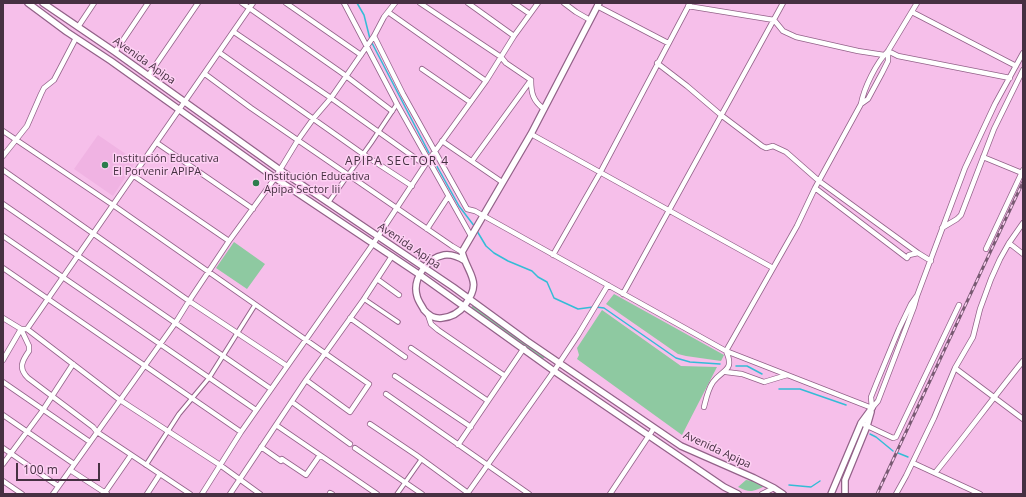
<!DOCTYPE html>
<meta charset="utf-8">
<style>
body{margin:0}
#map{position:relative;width:1026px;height:497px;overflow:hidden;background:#f6bfea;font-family:"Open Sans",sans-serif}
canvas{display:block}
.frame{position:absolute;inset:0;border:4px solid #463042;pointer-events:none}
.scale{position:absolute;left:16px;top:463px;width:84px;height:18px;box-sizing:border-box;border:2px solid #463042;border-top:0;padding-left:5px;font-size:12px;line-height:14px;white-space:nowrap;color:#463042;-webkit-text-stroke:3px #fdd0f3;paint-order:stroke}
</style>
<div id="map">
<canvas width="1026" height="497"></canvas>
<div class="frame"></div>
<div class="scale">100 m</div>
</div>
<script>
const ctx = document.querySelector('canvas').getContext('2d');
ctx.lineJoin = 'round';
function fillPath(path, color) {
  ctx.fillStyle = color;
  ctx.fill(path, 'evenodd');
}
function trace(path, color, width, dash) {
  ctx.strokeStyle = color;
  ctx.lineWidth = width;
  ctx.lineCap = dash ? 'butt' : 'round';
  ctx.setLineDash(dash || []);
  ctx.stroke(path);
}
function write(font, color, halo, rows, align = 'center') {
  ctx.font = font + ' "Open Sans",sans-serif';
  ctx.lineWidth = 3;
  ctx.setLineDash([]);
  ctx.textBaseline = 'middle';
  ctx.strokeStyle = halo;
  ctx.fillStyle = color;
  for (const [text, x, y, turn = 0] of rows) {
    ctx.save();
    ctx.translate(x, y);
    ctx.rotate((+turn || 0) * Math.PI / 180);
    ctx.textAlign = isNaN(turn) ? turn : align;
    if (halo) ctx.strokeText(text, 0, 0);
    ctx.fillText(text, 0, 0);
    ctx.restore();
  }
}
const built = new Path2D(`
 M98,135L136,161L113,196L74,169Z`);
const green = new Path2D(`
 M234,242L265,264L247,289L216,268Z
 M614,294L724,355L721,361L686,356L678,354L606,304Z
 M473,305L545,356L543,359L471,308Z
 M602,310L681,366L717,367L682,435L577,359L579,355L577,348Z
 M746,480L759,482L767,485C754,491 751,494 738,487Z`);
const stream = new Path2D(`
 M357,3L364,15L370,39
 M372,43L429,153
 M434,161L459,206L475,227
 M477,231L486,246L494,253L508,261L532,271L538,277L547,282L554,298L578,309L593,307
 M596,307L604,308L676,358L690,362L720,364
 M736,366H747L762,374
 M779,389H800L846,405
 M870,434L876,437L893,451
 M898,453L908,457
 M789,485L811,487L820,481`);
const pedestrian = new Path2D(`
 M328,203L371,143L397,104
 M364,299L398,322
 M146,465L179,414L209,378L255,305
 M397,494L421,460`);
const minor = new Path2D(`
 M242,3L342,73L392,111
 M286,3L361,55
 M344,3L397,104L471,236
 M420,3L501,57L506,63L531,80
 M468,3L514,36
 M514,3L530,14
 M564,3L576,12L590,20
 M597,6L668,43
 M688,6L774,20L783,31L796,37L858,51L884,55
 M388,12L486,81
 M912,12L1016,66
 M78,27L94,3
 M234,32L331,98L425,165
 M374,36L403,94L467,209L475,211L726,351L872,408
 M115,52L148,3
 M220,53L363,154L412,186
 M657,63L687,86L721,115L762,146L766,148L773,146L786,152L819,181L918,253L931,261
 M422,69L470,102
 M205,74L251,108L452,246L462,252
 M148,76L198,3
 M531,80C531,93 533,101 544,109
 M861,104L868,99L882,73L888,61V51L898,56L1010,78
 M3,131L113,205L369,384L350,412L306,380
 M531,134L773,268
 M442,141L502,182
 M157,143L253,209
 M3,156L27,126L41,94L44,88L54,80L76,38
 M983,157L1022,173
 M472,161L531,80
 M3,170L189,301L287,366
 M134,176L229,241
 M815,188L907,258L909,255L918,253
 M3,204L271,389
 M942,228L957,219L961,215L994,129L1023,70
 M427,229L448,197
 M3,236L256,410
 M1009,243L1023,254
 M986,249L1023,170
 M553,255L600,173L690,3
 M3,268L241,432
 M377,279L399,295
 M623,294L783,3
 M428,315L431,324L438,330L505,376
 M3,318L21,329L29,346V351C22,361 18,368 28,378L93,427L97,432L190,494
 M350,318L405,357
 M27,329L120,400L220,465L260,494
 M411,348L488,401
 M3,360L21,329H27L253,3
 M955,368L1023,419
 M726,372L742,374L764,382L787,375
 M395,376L471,427
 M3,382L90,442
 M386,394L529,494
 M292,402L350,444
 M704,407C706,399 708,389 713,382C723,369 735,371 726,351L797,226L815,188L861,104C864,88 876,63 888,51L917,3
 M872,408L878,401L914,307L917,296L965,168L995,104L1023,53
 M872,408L871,397L877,382L899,329L911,304L916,297
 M3,415L74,464
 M861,423L893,438L896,437L959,305
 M370,424L416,455L468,493
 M276,425L377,494
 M458,445L524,348
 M261,447L281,461L282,459L306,475L320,455
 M3,448L58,486
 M355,448L422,494
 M913,463L980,494
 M3,464L43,410L73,364
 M70,470L107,494
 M935,473C965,436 993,398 1023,361
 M3,481L22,494
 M330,493L332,494
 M53,494L176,322L189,301L229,241L275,178L298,140L313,119L331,98L374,36L384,17L395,3
 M104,494L131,455
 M147,494L160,474
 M202,494L241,432L373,244L425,165L486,81L514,36L538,3
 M230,494L306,380L364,299L392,256
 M467,494L554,371L578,335L608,285
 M610,494L654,428
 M762,494L774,488
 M896,494L906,476L934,418L955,368L973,337L980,309L991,279L1000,259L1009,243L1023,223`);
const tertiary = new Path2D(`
 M28,3L67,32L111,61L275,178L420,275L554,371L724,487L738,494
 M43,3L115,52L280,170L453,287L527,341L681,446L754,478L774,488L783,494
 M465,261C459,257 452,254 444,255C427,258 412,279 417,296C418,301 422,306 424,310C429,316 434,319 442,318C452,317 459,313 465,305C483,281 468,275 462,252L531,134L599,3
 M831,494L861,423L872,408
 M845,494V480L867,426L871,412`);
const rail = new Path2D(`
 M877,494L1023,182`);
const markers = [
 [105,165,4,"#2d7d4d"],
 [256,183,4,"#2d7d4d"]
];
const streetNames = [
 ["Avenida Apipa",144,61,35],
 ["Avenida Apipa",409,246,34],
 ["Avenida Apipa",717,450,25]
];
const poiNames = [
 ["Institución Educativa",113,159],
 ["El Porvenir APIPA",113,172],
 ["Institución Educativa",264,177],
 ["Apipa Sector Iii",264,190]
];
const neighbourhoodNames = [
 ["APIPA SECTOR 4",397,162]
];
fillPath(built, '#f0b3e3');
fillPath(green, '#8ec9a1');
trace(stream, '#34bcd6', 1.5);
trace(pedestrian, '#936289', 5.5);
trace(minor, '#936289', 6);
trace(tertiary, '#936289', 8);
trace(pedestrian, '#fff', 3.5);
trace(minor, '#fff', 4.5);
trace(tertiary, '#fff', 5.5);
trace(rail, '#795a73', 3);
trace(rail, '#fdd0f3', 1.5, [4.5]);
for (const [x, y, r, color] of markers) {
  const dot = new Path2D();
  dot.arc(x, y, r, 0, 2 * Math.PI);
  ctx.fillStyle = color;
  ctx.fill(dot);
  trace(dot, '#fdd0f3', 1.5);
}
write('11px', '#463042', '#fdd0f3', streetNames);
write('11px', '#463042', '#fdd0f3', poiNames, 'left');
ctx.letterSpacing = '1px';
write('12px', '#463042', '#fdd0f3', neighbourhoodNames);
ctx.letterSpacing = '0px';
</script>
